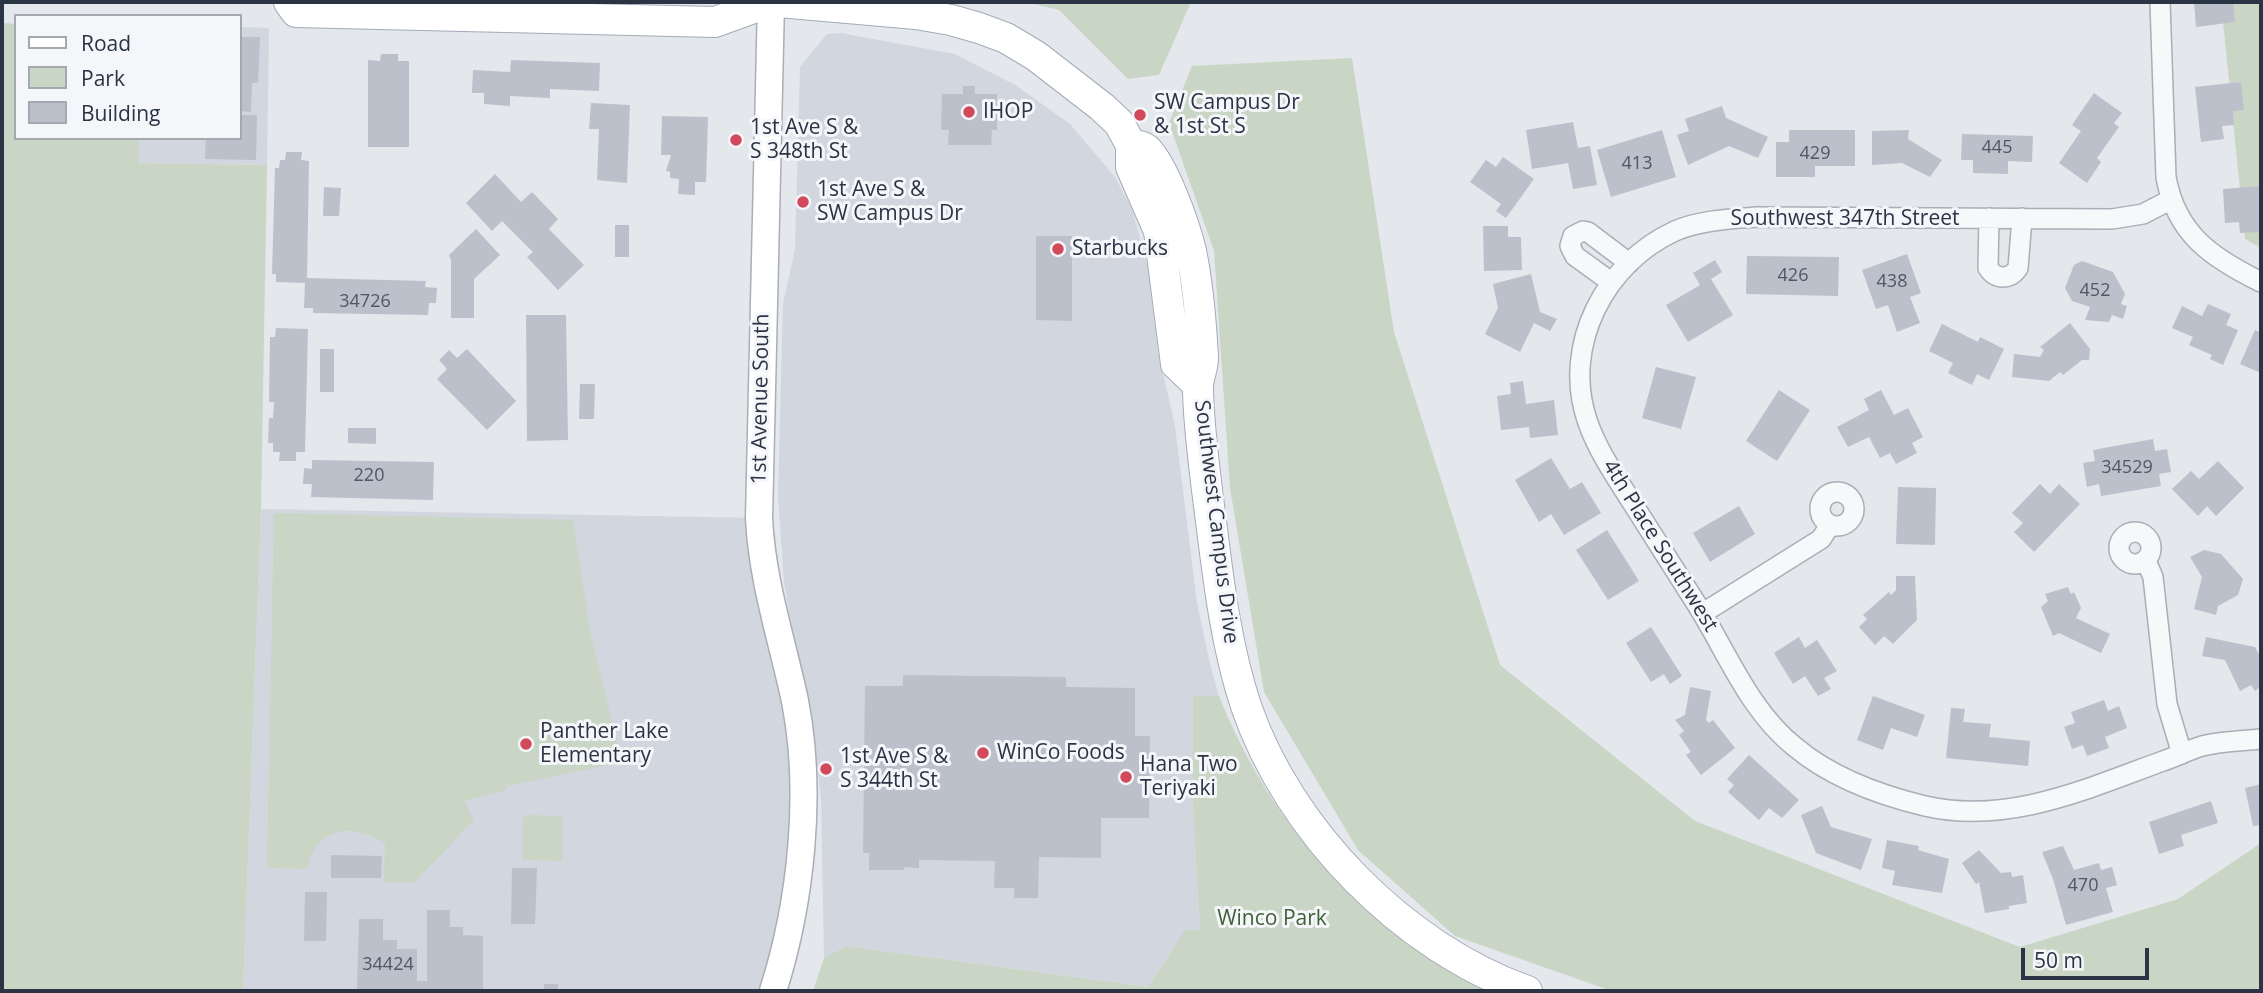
<!DOCTYPE html>
<style>
body{margin:0}
#map{position:relative;width:2263px;height:993px;overflow:hidden;background:#e4e7ec;font-family:"Open Sans",sans-serif}
canvas{display:block}
.frame{position:absolute;inset:0;border:4px solid #2b3445;pointer-events:none}
.legend{position:absolute;left:14px;top:14px;width:228px;height:126px;box-sizing:border-box;background:#f4f6f9;border:2px solid #a4a8b1;margin:0;padding:9px 12px;list-style:none;font-size:21px;color:#2b3445}
.legend li{display:flex;align-items:center;gap:14px;height:35px}
.legend b{width:35px;border:2px solid #a4a8b1}
.scale{position:absolute;left:2021px;top:948px;width:128px;height:32px;box-sizing:border-box;border:4px solid #2b3445;border-top:0;padding-left:9px;font-size:21px;line-height:24px;white-space:nowrap;color:#2b3445;-webkit-text-stroke:5px #f4f6f9;paint-order:stroke}
</style>
<div id="map">
<canvas width="2263" height="993"></canvas>
<div class="frame"></div>
<ul class="legend">
<li><b style="height:9px;background:#fff"></b>Road</li>
<li><b style="height:19px;background:#c9d6c5"></b>Park</li>
<li><b style="height:19px;background:#bbc0ca"></b>Building</li>
</ul>
<div class="scale">50 m</div>
</div>
<script>
const ctx = document.querySelector('canvas').getContext('2d');
ctx.lineJoin = 'round';
function fillPath(path, color) {
  ctx.fillStyle = color;
  ctx.fill(path, 'evenodd');
}
function trace(path, color, width, dash) {
  ctx.strokeStyle = color;
  ctx.lineWidth = width;
  ctx.lineCap = dash ? 'butt' : 'round';
  ctx.setLineDash(dash || []);
  ctx.stroke(path);
}
function write(font, color, halo, rows, align = 'center') {
  ctx.font = font + ' "Open Sans",sans-serif';
  ctx.lineWidth = 6;
  ctx.setLineDash([]);
  ctx.textBaseline = 'middle';
  ctx.strokeStyle = halo;
  ctx.fillStyle = color;
  for (const [text, x, y, turn = 0] of rows) {
    ctx.save();
    ctx.translate(x, y);
    ctx.rotate((+turn || 0) * Math.PI / 180);
    ctx.textAlign = isNaN(turn) ? turn : align;
    if (halo) ctx.strokeText(text, 0, 0);
    ctx.fillText(text, 0, 0);
    ctx.restore();
  }
}
const built = new Path2D(`
 M240,27L269,28L267,165L138,163V138H240Z
 M841,33L955,54L1017,86L1070,124L1115,177L1132,209L1148,268L1158,351L1175,426L1197,603L1210,664L1219,696L1193,697V807L1200,930L1185,931L1148,987L846,946L824,958L821,798L813,730L796,654L784,582L778,497L783,304L795,249L800,67L827,34Z
 M261,509L759,518L802,756L773,991H243Z`);
const green = new Path2D(`
 M1025,2H1191L1159,75L1128,79L1059,10Z
 M2221,2H2261V248L2245,239Z
 M2,23L16,24V138H138V163L267,165L261,509L243,991H2Z
 M1352,58L1394,332L1500,665L1695,821L2020,947L2178,899L2261,843V991H1621L1609,990L1455,936L1358,850L1264,692L1230,488L1214,251L1169,123L1192,66Z
 M274,513L573,520L590,631L622,762L508,786L506,787V790L464,801L474,820L415,882L384,883L385,843C376,838 368,834 359,832C333,826 309,844 308,869L267,868Z
 M1193,696H1219C1272,827 1361,928 1488,991H813L824,958L846,946L1148,987L1185,930H1200L1193,807Z
 M523,815L563,816L562,861L522,860Z`);
const building = new Path2D(`
 M2194,2H2233L2235,22L2196,27Z
 M240,37H260L258,83H252L251,112L240,111Z
 M381,54H398V61H409V147H368V60L380,61Z
 M511,60L600,63L599,91L550,89V98L510,96V106L484,104V93H472L473,70L510,72Z
 M2241,82L2244,110L2233,111L2234,125L2222,126L2224,139L2201,142L2195,87Z
 M963,86H975V94H997V130H992L991,145H948L949,130H941L942,94H963Z
 M2094,93L2122,113L2114,123L2119,127L2097,158L2101,162L2087,183L2059,163L2081,131L2072,125Z
 M591,103L630,105L627,183L597,180L599,129H589Z
 M1722,106L1726,118L1768,137L1758,158L1729,146L1688,165L1677,135L1689,131L1685,119Z
 M240,115H257L256,160L205,159L206,138H240Z
 M662,116L708,117L706,182H695V195L678,194L679,179L670,178V172L666,171L671,155H661Z
 M1573,122L1578,148L1590,146L1597,185L1573,189L1568,163L1532,169L1526,130Z
 M1662,130L1676,177L1611,197L1597,150Z
 M1789,130H1855V166H1815V177H1776V142H1789Z
 M1909,130L1908,139L1942,160L1930,177L1902,163L1872,165V131Z
 M1962,134L2033,136L2032,162L2008,161V174L1973,173V160H1961Z
 M286,152H302L301,160L309,161L307,278L426,281L425,287L437,288L436,303H429L428,315L313,313V308H304L305,283L276,282V274H272L275,168H279L280,160H285Z
 M1503,157L1534,179L1506,218L1496,211L1501,204L1470,182L1486,160L1496,167Z
 M495,174L521,202L532,192L558,219L549,229L584,265L558,290L527,257L533,252L502,221L492,231L466,203Z
 M2261,186V232L2240,233L2239,222L2225,223L2223,189Z
 M324,187L341,188L339,216H323Z
 M615,225H629V257H615Z
 M1483,226H1508V237H1521L1522,270L1484,271Z
 M476,229L500,255L474,279V318H451V261L449,255Z
 M1036,236H1072V321L1036,320Z
 M1907,254L1921,293L1910,297L1920,323L1897,332L1888,305L1876,309L1862,270Z
 M1747,256L1839,257L1838,296L1746,294Z
 M1715,260L1722,272L1711,279L1733,315L1688,342L1666,305L1700,285L1693,273Z
 M2082,261L2113,272L2125,294L2121,304L2127,306L2123,319L2112,315L2109,322L2085,320L2090,307L2072,301L2065,288L2074,265Z
 M1531,274L1540,312L1557,319L1550,331L1534,323L1520,352L1485,334L1498,308L1493,284Z
 M2208,304L2231,314L2226,325L2238,330L2223,365L2210,359L2212,355L2189,345L2193,337L2172,328L2182,306L2202,316Z
 M526,315H566L568,440L527,441Z
 M2070,323L2090,349L2089,360H2082L2063,375L2060,372L2049,381L2012,377L2014,354L2040,357L2044,350L2040,347Z
 M1942,324L1978,342L1980,337L2004,349L1989,380L1977,374L1972,385L1948,373L1953,363L1929,351Z
 M276,328L308,329L305,452H296V461H279L280,452H273V443H268L269,418H273L274,402H269L270,337H275Z
 M2255,330L2261,333V373L2240,364Z
 M320,349H334V392H320Z
 M467,349L516,401L487,430L437,379L447,369L439,360L449,350L457,358Z
 M1656,367L1696,377L1681,429L1642,418Z
 M1523,381L1526,404L1554,400L1558,435L1530,438L1529,427L1501,430L1497,396L1511,394L1510,383Z
 M580,384H595L594,419H579Z
 M1779,390L1810,410L1777,461L1746,441Z
 M1881,390L1894,415L1908,408L1923,437L1912,443L1917,453L1896,464L1890,453L1880,458L1869,437L1848,447L1837,427L1869,410L1864,399Z
 M348,428H376V444L348,443Z
 M2153,439L2155,451L2167,449L2171,472L2159,474L2161,486L2101,496L2099,484L2087,487L2083,463L2095,461L2093,450Z
 M1551,458L1570,489L1582,482L1601,513L1564,535L1551,514L1539,522L1515,480Z
 M312,460L434,462L433,500L311,497L312,484H303L304,468L312,469Z
 M2218,461L2244,488L2216,516L2207,506L2198,516L2172,489L2191,471L2199,479Z
 M2040,484L2050,494L2059,484L2080,504L2034,552L2014,532L2023,523L2012,513Z
 M1898,487L1936,488L1935,545L1896,544Z
 M1739,506L1755,534L1710,562L1693,533Z
 M1607,530L1639,581L1608,600L1576,550Z
 M2204,550L2221,554L2243,579L2238,595L2218,606L2216,615L2194,609L2202,577L2190,557Z
 M1896,576H1915L1917,620L1893,644L1884,636L1875,645L1859,627L1867,619L1863,615L1889,592L1891,595L1896,590Z
 M2068,587L2071,594L2074,592L2081,608L2076,618L2110,634L2101,653L2059,633L2053,636L2041,607L2048,601L2045,594Z
 M1651,627L1682,676L1670,684L1664,674L1651,682L1626,643Z
 M1799,637L1805,648L1817,640L1837,671L1824,678L1831,689L1818,696L1805,676L1793,684L1774,653Z
 M2206,637L2255,647L2261,658V686L2255,691L2251,685L2240,691L2225,660L2202,656Z
 M903,675L1066,677V687L1135,688V736H1150L1149,818H1101V858L1039,857L1038,898H1014V888H994L995,861L919,860V868L904,867V870H869V853H863L865,686H903Z
 M1690,687L1711,691L1706,720L1709,723L1713,720L1735,748L1701,775L1686,755L1691,752L1679,735L1684,731L1675,720L1685,715Z
 M1873,696L1925,715L1917,737L1891,728L1883,750L1857,740Z
 M2104,700L2108,711L2119,706L2127,728L2105,737L2109,748L2087,756L2083,745L2072,749L2064,727L2075,723L2071,712Z
 M1951,708L1965,709L1963,722L1991,724L1989,737L2030,741L2028,766L1946,758Z
 M1749,755L1799,800L1782,818L1769,808L1759,820L1728,792L1734,785L1727,779Z
 M2261,784V825L2253,826L2245,788Z
 M2211,801L2218,823L2181,835L2184,846L2159,854L2149,822Z
 M1822,806L1831,827L1872,839L1861,870L1816,853L1801,815Z
 M1887,840L1919,846L1918,850L1949,859L1942,893L1892,885L1895,871L1882,868Z
 M2063,846L2074,870L2099,863L2101,870L2112,867L2117,885L2106,888L2113,912L2066,925L2053,879L2042,852Z
 M1979,850L2001,873L2011,872L2012,877L2023,875L2027,903L2009,906V909L1985,913L1979,882L1976,884L1962,863Z
 M331,855L382,856L381,878H331Z
 M512,868H537L535,924H511Z
 M305,892H327L326,941H304Z
 M427,910H450V927H463V935L483,936V991H357L359,919H383V940H397V949H417V981H427Z
 M544,984H558V991H544Z`);
const street = new Path2D(`
 M2160,2L2166,177C2176,234 2212,258 2261,282
 M2170,200L2143,214L2112,219L1757,217C1730,219 1700,220 1675,231C1605,263 1562,345 1587,420C1597,450 1616,477 1633,504C1653,536 1674,568 1694,600C1726,649 1748,710 1795,747C1832,778 1879,795 1925,806C2008,825 2086,789 2163,761C2175,757 2189,750 2202,746C2221,741 2242,741 2261,739
 M1989,218L1988,268C1996,280 2010,280 2018,268L2022,218
 M1611,282L1575,256L1570,246L1573,236L1583,231L1588,232L1629,263
 M1820 509a17 17 0 1 1 34 0a17 17 0 1 1-34 0Z
 M2119 548a16 16 0 1 1 32 0a16 16 0 1 1-32 0Z
 M2146,561L2153,577L2167,704L2182,754
 M1703,613L1821,539L1830,525`);
const secondary = new Path2D(`
 M771,2L759,518C762,581 782,640 795,701C813,793 801,903 773,991`);
const primary = new Path2D(`
 M289,2L296,12L715,22L770,2
 M779,2L916,14L951,20L979,28L1006,38L1036,56L1102,107L1119,123L1131,145V167L1159,231L1176,364L1198,385
 M1131,145C1136,145 1142,146 1146,149C1164,166 1185,226 1191,251C1198,284 1201,321 1203,356C1204,366 1198,377 1198,387C1198,420 1204,465 1208,498C1217,567 1224,640 1246,706C1289,831 1403,947 1527,991`);
const markers = [
 [969,112,7,"#d1495b"],
 [1140,115,7,"#d1495b"],
 [736,140,7,"#d1495b"],
 [803,202,7,"#d1495b"],
 [1058,249,7,"#d1495b"],
 [526,744,7,"#d1495b"],
 [983,753,7,"#d1495b"],
 [826,769,7,"#d1495b"],
 [1126,777,7,"#d1495b"]
];
const numberNames = [
 ["445",1997,148],
 ["429",1815,154],
 ["413",1637,164],
 ["426",1793,276],
 ["438",1892,282],
 ["452",2095,291],
 ["34726",365,302],
 ["34529",2127,468],
 ["220",369,476],
 ["470",2083,886],
 ["34424",388,965]
];
const poiNames = [
 ["SW Campus Dr",1154,103],
 ["& 1st St S",1154,127],
 ["IHOP",983,112],
 ["1st Ave S &",750,128],
 ["S 348th St",750,152],
 ["1st Ave S &",817,190],
 ["SW Campus Dr",817,214],
 ["Starbucks",1072,249],
 ["Panther Lake",540,732],
 ["Elementary",540,756],
 ["WinCo Foods",997,753],
 ["1st Ave S &",840,757],
 ["S 344th St",840,781],
 ["Hana Two",1140,765],
 ["Teriyaki",1140,789]
];
const streetNames = [
 ["Southwest 347th Street",1845,219],
 ["1st Avenue South",761,399,-89],
 ["Southwest Campus Drive",1216,522,83],
 ["4th Place Southwest",1660,546,58]
];
const parkNames = [
 ["Winco Park",1272,919]
];
fillPath(built, '#d2d6de');
fillPath(green, '#c9d6c5');
fillPath(building, '#bbc0ca');
trace(street, '#a9aeb7', 22);
trace(secondary, '#a9aeb7', 29);
trace(primary, '#a3abb8', 32);
trace(street, '#f7f8fa', 19);
trace(secondary, '#fff', 26);
trace(primary, '#fff', 30);
for (const [x, y, r, color] of markers) {
  const dot = new Path2D();
  dot.arc(x, y, r, 0, 2 * Math.PI);
  ctx.fillStyle = color;
  ctx.fill(dot);
  trace(dot, '#f4f6f9', 2.5);
}
write('18px', '#4f5766', null, numberNames);
write('21px', '#2b3445', '#f4f6f9', poiNames, 'left');
write('21px', '#2b3445', '#f4f6f9', streetNames);
write('21px', '#3f6138', '#f4f6f9', parkNames);
</script>
